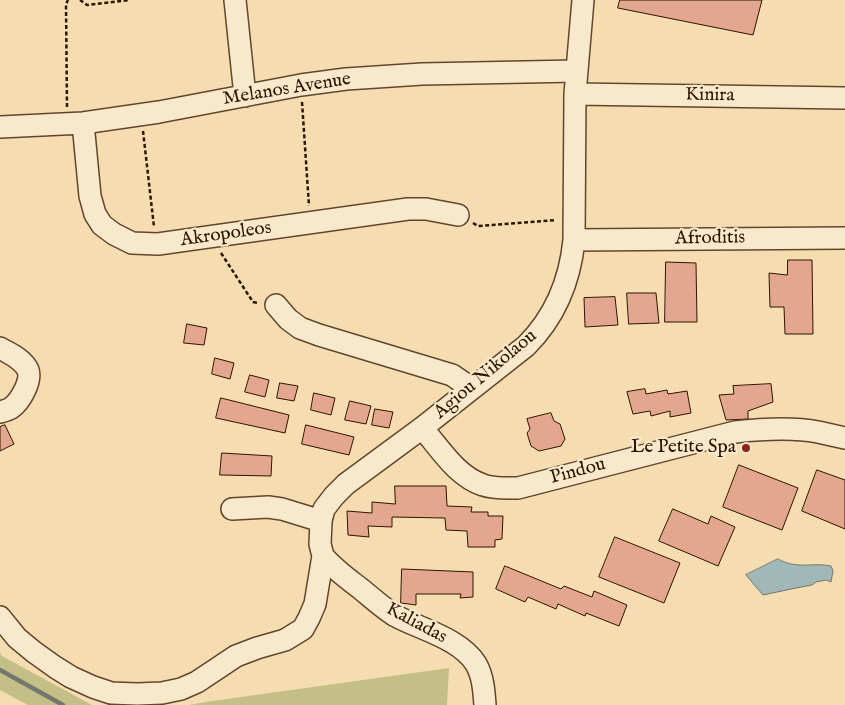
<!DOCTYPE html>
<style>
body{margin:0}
canvas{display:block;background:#f6ddb1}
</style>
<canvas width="845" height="705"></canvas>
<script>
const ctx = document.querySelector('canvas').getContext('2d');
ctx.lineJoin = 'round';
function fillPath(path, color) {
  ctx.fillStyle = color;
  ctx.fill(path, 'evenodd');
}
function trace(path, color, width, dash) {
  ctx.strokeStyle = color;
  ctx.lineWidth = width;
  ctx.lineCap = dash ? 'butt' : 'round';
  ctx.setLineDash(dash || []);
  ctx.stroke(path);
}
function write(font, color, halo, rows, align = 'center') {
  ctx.font = font + ' "IM FELL English",serif';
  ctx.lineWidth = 4.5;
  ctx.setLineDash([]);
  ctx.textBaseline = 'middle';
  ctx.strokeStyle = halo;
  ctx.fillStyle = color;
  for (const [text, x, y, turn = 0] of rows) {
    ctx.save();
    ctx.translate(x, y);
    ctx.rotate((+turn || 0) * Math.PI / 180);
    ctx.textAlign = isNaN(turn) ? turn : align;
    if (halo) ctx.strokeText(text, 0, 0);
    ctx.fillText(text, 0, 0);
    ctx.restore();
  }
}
const green = new Path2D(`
 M0,653L2,656L92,705H28L0,690Z
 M449,668L447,705H189L205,702Z`);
const water = new Path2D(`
 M778,559C798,570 811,562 831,566L833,571L831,582L826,580L816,582L812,585L796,588L763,595L746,575Z`);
const stream = new Path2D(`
 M0,670L63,705`);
const building = new Path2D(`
 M620,0H762L753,35L618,8Z
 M788,260H812L813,334H785L784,307H770L769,273L787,275Z
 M666,262L696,263L697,322H665Z
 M627,293H656L659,323L629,324Z
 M615,297L618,325L585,327L584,298Z
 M187,324L207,328L204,345L184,343Z
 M215,358L234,363L230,379L212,374Z
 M250,375L269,380L265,397L245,392Z
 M280,383L298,386L294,401L277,398Z
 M771,384L773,402L748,411V419L726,420L719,395L734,394L733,386Z
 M645,389L646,394L667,390L668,394L687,391L691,413L670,417V411L651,416L650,411L633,414L627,392Z
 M314,393L335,398L331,415L311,410Z
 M221,398L289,415L285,433L216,418Z
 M350,401L371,406L366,424L345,420Z
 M375,409L393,412L389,428L372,425Z
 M551,413L554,421L560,424L565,439L561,446L539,451L531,446L527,433L530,429L527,419Z
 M5,425L14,444L0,451V427Z
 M306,425L354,437L349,455L302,444Z
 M222,453L272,456L271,476L220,475Z
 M739,465L798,488L782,530L723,507Z
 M817,470L845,480V529L802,511Z
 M395,486H446L447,506L472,507L471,512H488V516H503L502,539L495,540V547H468L467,531L446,530L445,518L392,517V527L368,526L369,537L348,535L347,511L372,513V502L395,504Z
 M673,509L708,524L711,516L735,527L718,566L659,541Z
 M615,537L680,563L664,603L599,577Z
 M505,566L561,589L564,586L592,597L594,591L627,605L619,626L586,613L585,616L558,604L556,609L528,597L525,602L496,589Z
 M402,569L473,572V597L460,598L461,594H416V605L401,603Z`);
const path = new Path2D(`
 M80,0L87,5L129,0
 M302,102L309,206
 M67,107L66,4L68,0
 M143,131L154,227
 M473,223L478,226L556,220
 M221,253L253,302L259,303`);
const minor = new Path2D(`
 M235,0L245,96
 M575,94L845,98
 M83,123L90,196L95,214L102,225L114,234L132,243L158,244L408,209H426L458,215
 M0,127L83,123L159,112L301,85L346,79L422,74L576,71
 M574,240L845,238
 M276,305L288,319L300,328L319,335L452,375L471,388
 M0,348C10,354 23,359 28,370C32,381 20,402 11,408C8,410 4,411 0,412
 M422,428C440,448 456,476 483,485C494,489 506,488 518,488L735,432C762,429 791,427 818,432C827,434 836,436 845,438
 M232,509L268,507L282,509L321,521
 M323,556C334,569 348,579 361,589C372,598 382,607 394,615C419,629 460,638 476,664C483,676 484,691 485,705
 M0,617L17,638L34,652L55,667L71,677L93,687L111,693L137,694L162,693L181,689L197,682L236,656L257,648L285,640L303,629L309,618L315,604L323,556L320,544L321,521L324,509L334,496L346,484L422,428L526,346C556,316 570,281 574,240L575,94L583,0`);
const markers = [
 [746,448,5,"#8f2418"]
];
const streetNames = [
 ["Melanos Avenue",287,90,-9],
 ["Kinira",710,96,1],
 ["Akropoleos",226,235,-8],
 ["Afroditis",710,239,-1],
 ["Agiou Nikolaou",486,375,-40],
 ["Pindou",578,472,-15],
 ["Kaliadas",416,624,28]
];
const poiNames = [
 ["Le Petite Spa",736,448]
];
fillPath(green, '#c4bf86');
fillPath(water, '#a1b9b6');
trace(water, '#73776d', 1);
trace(stream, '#73776d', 4.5);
fillPath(building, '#e3a68e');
trace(building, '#2f1400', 1);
trace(minor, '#61462c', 24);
trace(path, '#2f1400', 2.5, [4, 2.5]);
trace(minor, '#f9e9cc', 21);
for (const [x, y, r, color] of markers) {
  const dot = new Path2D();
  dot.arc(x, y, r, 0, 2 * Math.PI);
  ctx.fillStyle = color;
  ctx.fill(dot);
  trace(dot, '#f9e9cc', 2);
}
write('19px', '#2f1400', '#f9e9cc', streetNames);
write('19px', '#2f1400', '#f9e9cc', poiNames, 'right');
</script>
